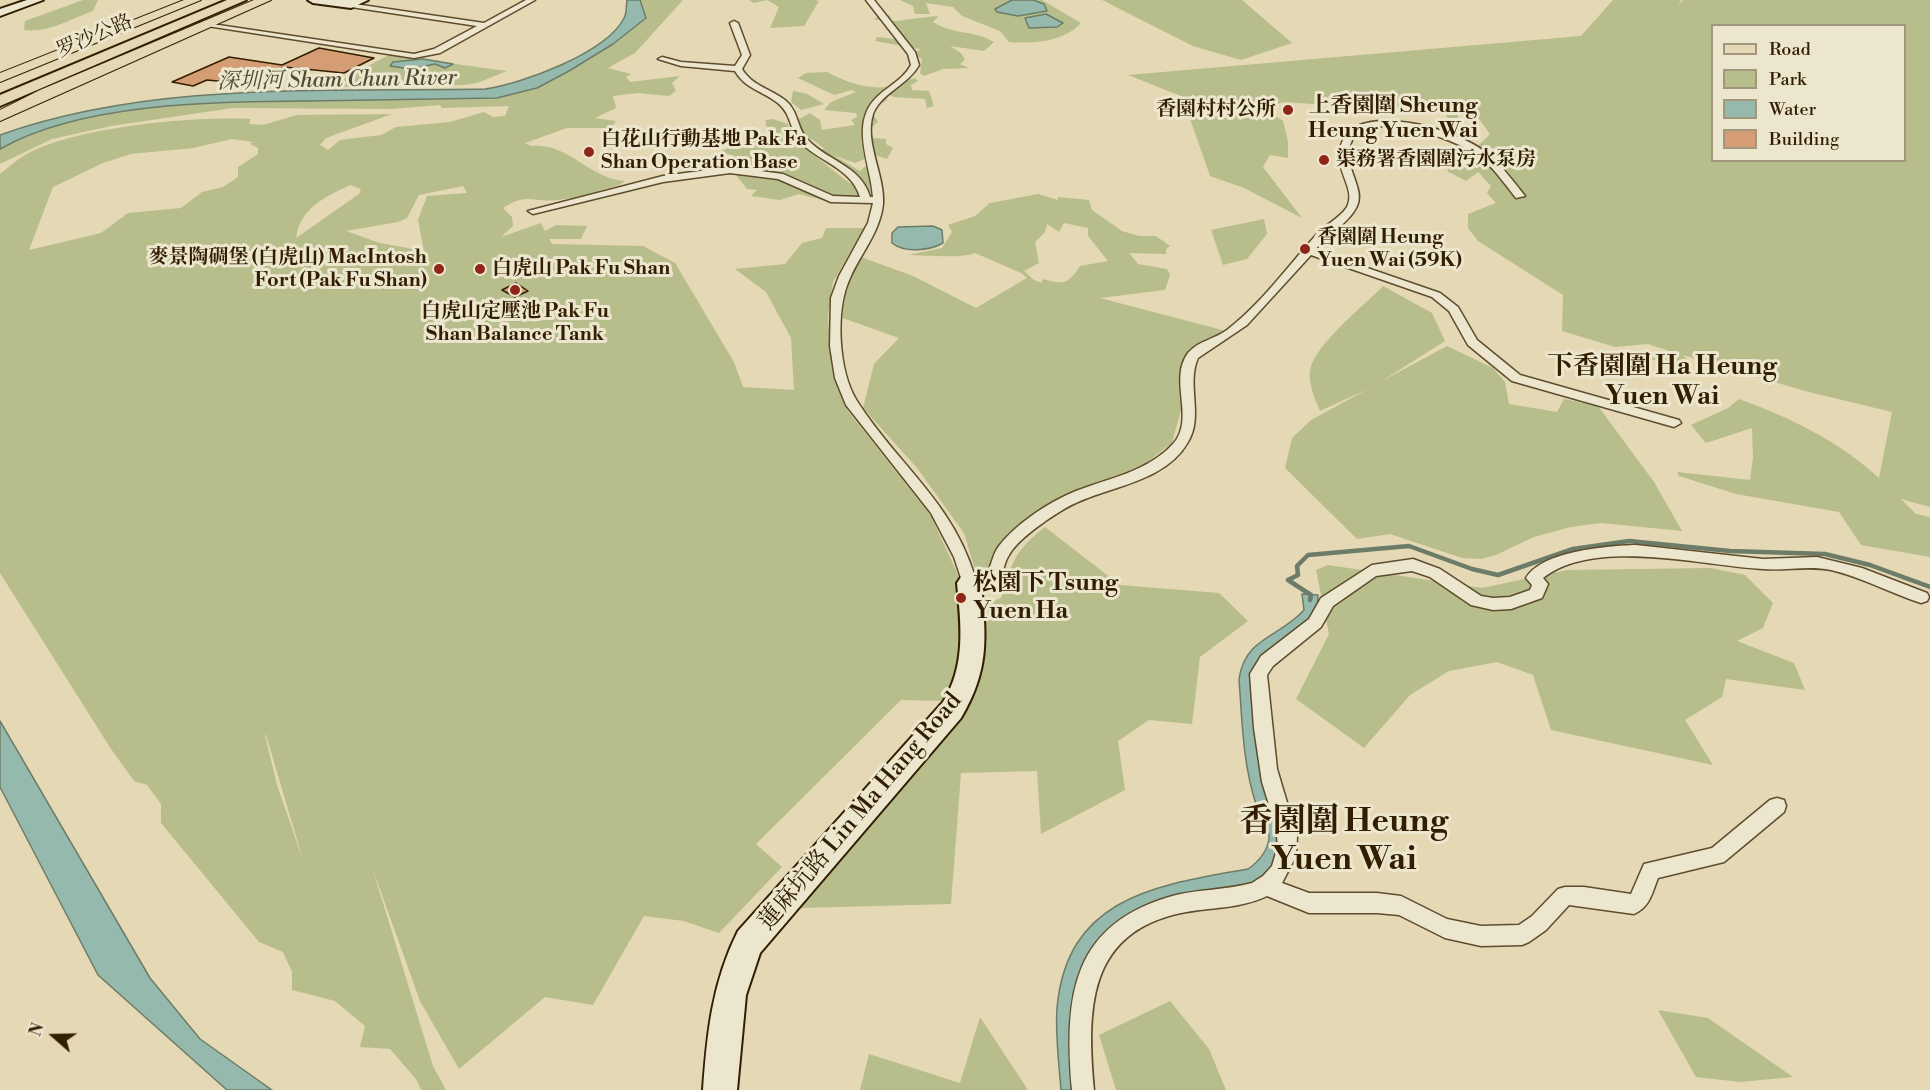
<!DOCTYPE html>
<meta charset="utf-8">
<style>
body{margin:0}
#map{position:relative;width:1930px;height:1090px;overflow:hidden;background:#e4d8b5;font-family:"Libre Bodoni",serif}
canvas{display:block}
.legend{position:absolute;left:1711px;top:24px;width:195px;height:138px;box-sizing:border-box;background:#ede6cf;border:2px solid #a2967c;margin:0;padding:8px 10px;list-style:none;font-size:18px;color:#321e00}
.legend li{display:flex;align-items:center;gap:12px;height:30px}
.legend b{width:30px;border:2px solid #a2967c}
.north{position:absolute;left:24px;top:1006px;width:60px;height:60px;-webkit-text-stroke:4px #ede6cf;paint-order:stroke;rotate:290deg;font-size:16px;font-weight:700;line-height:24px;text-align:center;color:#321e00}
.north::after{content:'';display:block;margin:auto;width:21px;height:27px;background:#321e00;clip-path:polygon(50% 0,100% 100%,50% 72%,0 100%)}
</style>
<div id="map">
<canvas width="1930" height="1090"></canvas>
<ul class="legend">
<li><b style="height:8px;background:#e4d8b5"></b>Road</li>
<li><b style="height:16px;background:#b7be8b"></b>Park</li>
<li><b style="height:16px;background:#95baad"></b>Water</li>
<li><b style="height:16px;background:#d59d74"></b>Building</li>
</ul>
<div class="north">N</div>
</div>
<script>
const ctx = document.querySelector('canvas').getContext('2d');
ctx.lineJoin = 'round';
function fillPath(path, color) {
  ctx.fillStyle = color;
  ctx.fill(path, 'evenodd');
}
function trace(path, color, width, dash) {
  ctx.strokeStyle = color;
  ctx.lineWidth = width;
  ctx.lineCap = dash ? 'butt' : 'round';
  ctx.setLineDash(dash || []);
  ctx.stroke(path);
}
function write(font, color, halo, rows, align = 'center') {
  ctx.font = font + ' "Libre Bodoni","Noto Serif SC",serif';
  ctx.lineWidth = 6;
  ctx.setLineDash([]);
  ctx.textBaseline = 'middle';
  ctx.strokeStyle = halo;
  ctx.fillStyle = color;
  for (const [text, x, y, turn = 0] of rows) {
    ctx.save();
    ctx.translate(x, y);
    ctx.rotate((+turn || 0) * Math.PI / 180);
    ctx.textAlign = isNaN(turn) ? turn : align;
    if (halo) ctx.strokeText(text, 0, 0);
    ctx.fillText(text, 0, 0);
    ctx.restore();
  }
}
const green = new Path2D(`
 M83,0H98L93,11C70,19 49,33 24,30L25,21Z
 M635,0H683L635,53L608,68L631,74L626,77L630,82L680,76L672,83L676,91L669,96L638,93L613,96L616,108L595,118L616,121L611,128H567L525,143L531,146C569,142 589,179 625,181L619,185C599,190 578,198 558,200C533,203 527,192 503,208L512,217L513,226L501,237L541,223L545,231L556,225L587,226L581,239H549L552,244L643,246L675,263L734,362L743,387L794,390L791,338L766,292L735,269L785,264L802,243L822,238L826,228H864L833,282L828,316L832,371L848,411L931,516L958,575L959,595L985,605L1001,598C1011,563 1016,549 1045,527L1120,585L1219,593L1248,621L1200,657L1192,724L1149,720L1118,741L1125,790L1041,834L1037,771L961,773L951,904L800,908L966,712L946,701L901,700L756,844L782,867L719,933L684,921L644,916L593,1005L545,997L459,1069L420,1001L372,867L433,1066L446,1090H421L416,1079L390,1049L360,1047L365,1026L335,1001L292,990V972L283,952L259,942L161,823V804L147,785L134,781L111,749L0,573V174C7,169 14,162 22,157C69,127 194,116 251,119L249,124L263,125L297,115L392,114L326,138L320,145L328,150L340,140L381,135L396,127L450,122L484,112L493,117L505,116L509,106L442,108L440,105L390,109L233,108L111,126L52,139L0,164V142L72,118L188,100L486,95L537,83L639,17ZM232,139L253,142L250,144L258,148V154L238,167V177L223,187L202,192L181,208L128,213L101,233L29,250L53,187L103,163L131,154L193,148ZM350,185L361,189L359,194L296,238C300,208 325,197 350,185ZM463,186L467,193L427,196L418,220L424,251L380,243L346,231L398,222L407,218L419,195ZM265,735H266L303,860L277,785Z
 M749,0H816L819,1L804,26L770,28L779,7L767,0L754,3Z
 M900,0H1042L1081,23C1064,42 1032,44 1009,42L1000,31L962,16L953,7L926,3L930,14H915L913,6Z
 M1102,0H1242L1292,43L1241,60L1193,46Z
 M1613,0H1681L1678,5L1683,0H1930V507L1901,499L1916,514L1930,517V557L1861,545L1839,512L1736,494L1679,476L1677,472L1750,480L1753,458L1752,428L1706,443L1691,425L1728,408L1739,399C1789,417 1839,441 1879,478L1892,412L1805,391L1683,355L1688,360L1678,364L1652,360L1655,353L1672,352L1648,344L1615,347L1562,331L1563,295L1478,241L1468,228V214L1496,203L1487,193L1491,186L1478,172L1466,181L1447,171L1452,164L1465,159L1490,134L1474,112L1475,116L1458,115L1457,124L1449,121L1445,113L1284,102L1264,108L1283,121L1288,141V158L1270,155L1263,167L1302,218L1244,188L1210,176L1188,113L1191,100L1128,75L1581,36ZM1712,26H1904V160H1712Z
 M881,15H889L892,21H896L936,16L938,17L933,22C953,35 975,30 994,42L984,51L950,46L961,53L965,60L960,64L969,68L943,69L924,76L920,73L922,59L914,54L920,49L875,41L877,37L894,39L901,34H892L889,30L904,29H890L888,22L874,19Z
 M389,55L507,71L477,83L464,85L328,87Z
 M827,72C845,82 872,91 892,86C900,85 907,80 915,78L918,81L911,85L912,90L929,91L934,106L927,108L925,99L894,97L885,92L887,100L871,111L878,122L870,128L873,138L886,139V144L893,148L887,159L875,155L855,163L833,155L860,171L868,164L871,197C857,177 833,170 820,149H825L813,140L798,135L792,123L810,113L820,120L822,130L855,125L851,120L857,117L856,113L824,110L831,102L856,92L852,90L834,95L798,78L806,73Z
 M793,91L807,94L824,104L801,110L791,102Z
 M773,119L788,124C789,138 846,181 859,189L860,197L827,201L799,194L780,200L751,196L757,190L747,189L729,166L735,159L733,155L718,152L758,137L770,142L765,120Z
 M1038,194L1058,200V197L1089,200L1092,210L1122,231L1139,236H1156L1170,246L1166,249V254L1129,253L1138,264L1167,269L1170,275L1165,290L1100,298L1226,331L1204,340L1183,358L1180,377L1182,406L1172,443L1142,466L1111,477L1100,486L1068,496L994,560L986,572L976,573L964,533L917,468L863,408L874,364L899,338L840,317L845,286L861,257L913,276L976,308L1027,278L1021,273L975,253C960,259 926,255 908,255L942,248L952,232L948,225L975,216L990,203ZM1064,223L1088,228V236L1108,261L1080,266C1067,286 1064,284 1042,279V283L1034,280L1024,271L1039,263L1035,242L1045,232L1047,224L1059,232Z
 M1264,219L1267,234L1247,259L1223,265L1211,230Z
 M1383,286L1432,313L1445,341L1382,381L1447,346L1493,368L1505,382L1509,404L1557,412L1564,399L1598,406L1654,482L1682,531L1601,523L1571,527L1534,537L1496,555L1481,559L1462,558L1390,534L1357,539L1285,468L1292,438L1311,420L1368,389L1320,411C1315,399 1308,384 1310,370C1315,344 1364,306 1383,286Z
 M1328,565L1482,588L1567,570L1711,568L1745,575L1773,603L1763,628L1737,641L1794,663L1805,690L1726,679L1722,697L1685,720L1713,765L1551,730L1533,675L1497,662L1449,671L1410,695L1364,748L1296,699L1329,634L1316,570Z
 M1170,1001L1209,1049L1226,1090H1116L1099,1035Z
 M1658,1010L1708,1018L1793,1077L1740,1082L1696,1077Z
 M980,1017L1028,1090H860L869,1054L960,1083Z`);
const water = new Path2D(`
 M627,0H640L646,18L613,44L569,71L537,88L497,98C434,99 371,100 309,101C215,102 83,102 0,149V135C152,81 325,92 485,89C521,84 607,53 624,18C627,14 626,5 627,0Z
 M1012,0H1033L1044,4L1047,11L1018,16L997,12L995,9Z
 M1046,14L1063,23L1057,27L1029,28L1025,18Z
 M423,59L453,64L445,68L435,64L410,69L390,66L393,62Z
 M933,226L942,230L943,243C929,251 904,253 892,243V233L898,227Z
 M1302,594L1318,595L1317,610L1310,620L1263,657L1281,822L1280,860L1264,879L1100,940L1079,1090H1061C1059,1063 1055,1035 1057,1008C1067,896 1158,885 1248,869C1258,862 1267,852 1269,839C1270,826 1260,816 1256,804C1243,765 1242,720 1239,679C1245,637 1279,638 1304,610Z
 M0,721L150,978L200,1039L272,1090H227L98,975L0,787Z`);
const stream = new Path2D(`
 M1310,600L1311,595L1288,580L1298,575L1297,566L1308,555L1409,546L1472,569L1498,575L1573,549L1629,541L1730,551L1825,554L1870,565L1930,587`);
const building = new Path2D(`
 M319,48L374,58L344,73L284,67L249,84L207,80L193,86L172,82L229,57L282,65Z
 M516,283L528,291L515,297L502,290Z`);
const street = new Path2D(`
 M526,0H535L440,53L414,58L201,25L205,23L414,54L434,49L477,26L351,7L348,3L484,23Z
 M866,0H874L915,52L919,65C908,85 881,93 873,114C864,143 885,175 883,204C880,232 861,253 850,278C835,309 838,371 857,401C897,464 952,501 975,577L986,575C992,566 992,555 999,546C1017,523 1049,502 1076,491C1109,478 1147,472 1173,444C1196,419 1168,380 1188,353C1198,341 1215,339 1227,330C1262,303 1287,267 1317,234C1325,225 1340,218 1347,207C1359,185 1322,162 1350,130C1380,108 1458,130 1485,152C1500,163 1513,181 1525,196L1516,198C1504,183 1492,165 1476,154C1455,139 1368,108 1352,140C1340,165 1366,187 1357,206C1349,223 1327,235 1315,250L1440,293L1458,307L1477,340L1520,375L1679,420L1681,423L1674,427L1512,381L1468,345L1449,311L1432,297L1311,255L1247,325L1198,358C1186,385 1204,416 1188,442C1163,486 1100,486 1061,511C1046,520 1017,540 1009,555C1003,564 1004,575 996,584L969,589L964,587L954,557L931,513L846,405L835,378L830,346L831,298L839,276L868,223L873,203L831,202L778,179L730,173L663,182L533,214L528,211L663,176L730,167L783,174L833,196L860,197C852,169 821,162 802,144C790,133 792,115 779,104C764,91 746,90 735,71L681,66L658,59L662,57L681,62L735,66L742,55L730,23L734,21L738,23L750,55L742,69C753,87 772,89 786,101C798,111 797,127 806,138C826,161 861,165 870,197H873C871,165 849,123 877,97C888,86 903,80 911,65L908,54Z
 M1636,545L1763,559L1817,557L1862,568L1927,593L1929,597L1927,601L1921,603C1890,593 1862,577 1831,570C1808,565 1786,571 1763,569C1702,566 1595,537 1543,578L1548,584L1542,598L1511,609L1493,610L1471,605L1430,577L1412,571L1376,576L1333,606L1321,627L1273,666L1267,675L1277,769L1297,836L1296,856L1282,883L1309,893H1377L1401,896L1447,919L1481,926L1519,925L1532,916L1558,889L1565,887H1584L1631,894L1644,864L1712,848L1770,800L1777,798L1784,800L1786,806L1784,812L1724,862L1658,878C1652,893 1650,907 1634,914L1569,905L1546,930L1529,942L1522,945L1481,946L1445,938L1399,915L1377,913H1309L1267,896C1240,909 1210,907 1181,913C1086,933 1087,1012 1094,1090H1072C1064,996 1071,923 1176,895C1201,889 1227,890 1252,883L1263,876L1272,866L1278,846L1276,827L1262,782L1254,728L1250,674L1261,656L1309,619L1321,598L1372,565L1413,559L1440,569L1481,596L1493,598L1510,597L1530,590L1532,585L1526,578C1542,551 1607,546 1636,545Z`);
const secondary = new Path2D(`
 M27,0H43L0,16V9Z
 M308,0H368L351,8L313,3Z
 M969,574L977,577L981,583C986,637 990,669 961,718L760,953L746,995L737,1090H703C707,1034 712,983 738,931L943,702C966,665 961,625 957,583L961,577Z`);
const primary = new Path2D(`
 M184,0H201L0,82V73Z
 M254,0H271L0,121V110L40,90Z`);
const highway = new Path2D(`
 M227,0H246L0,106V95Z`);
const markers = [
 [1288,110,6,"#8f2418"],
 [589,152,6,"#8f2418"],
 [1324,160,6,"#8f2418"],
 [1305,249,6,"#8f2418"],
 [439,269,6,"#8f2418"],
 [480,269,6,"#8f2418"],
 [515,290,6,"#8f2418"],
 [961,598,6,"#8f2418"]
];
const farStreetnames = [
 ["罗沙公路",95,37,-23]
];
const farPoinames = [
 ["香園村村公所",1276,110,"right"],
 ["白花山行動基地 Pak Fa",601,140],
 ["Shan Operation Base",601,163],
 ["渠務署香園圍污水泵房",1336,160],
 ["香園圍 Heung",1317,238],
 ["Yuen Wai (59K)",1317,261],
 ["麥景陶碉堡 (白虎山) MacIntosh",427,258,"right"],
 ["Fort (Pak Fu Shan)",427,281,"right"],
 ["白虎山 Pak Fu Shan",492,269],
 ["白虎山定壓池 Pak Fu",515,312,"center"],
 ["Shan Balance Tank",515,335,"center"]
];
const farWaternames = [
 ["深圳河 Sham Chun River",337,81,-1]
];
const farNeighbourhoodnames = [
 ["上香園圍 Sheung",1393,107],
 ["Heung Yuen Wai",1393,132]
];
const poiNames = [
 ["松園下 Tsung",973,584],
 ["Yuen Ha",973,612]
];
const streetNames = [
 ["蓮麻坑路 Lin Ma Hang Road",861,812,-50]
];
const neighbourhoodNames = [
 ["下香園圍 Ha Heung",1662,368],
 ["Yuen Wai",1662,398]
];
const nearQuarternames = [
 ["香園圍 Heung",1344,823],
 ["Yuen Wai",1344,861]
];
fillPath(green, '#b7be8b');
fillPath(water, '#95baad');
trace(water, '#6d7c68', 1.5);
trace(stream, '#6d7c68', 4.5);
fillPath(building, '#d59d74');
trace(building, '#321e00', 1.5);
trace(street, '#5e4c2d', 3);
trace(secondary, '#321e00', 4);
trace(primary, '#321e00', 2);
trace(highway, '#321e00', 4);
fillPath(street, '#ede6cf');
fillPath(secondary, '#ede6cf');
fillPath(primary, '#e4d8b5');
fillPath(highway, '#e4d8b5');
for (const [x, y, r, color] of markers) {
  const dot = new Path2D();
  dot.arc(x, y, r, 0, 2 * Math.PI);
  ctx.fillStyle = color;
  ctx.fill(dot);
  trace(dot, '#ede6cf', 2);
}
write('20px', '#321e00', '#ede6cf', farStreetnames);
write('bold 20px', '#321e00', '#ede6cf', farPoinames, 'left');
write('italic 22px', '#504d34', '#ede6cf', farWaternames);
write('bold 22px', '#321e00', '#ede6cf', farNeighbourhoodnames);
write('bold 24px', '#321e00', '#ede6cf', poiNames, 'left');
write('24px', '#321e00', '#ede6cf', streetNames);
write('bold 26px', '#321e00', '#ede6cf', neighbourhoodNames);
write('bold 33px', '#321e00', '#ede6cf', nearQuarternames);
</script>
